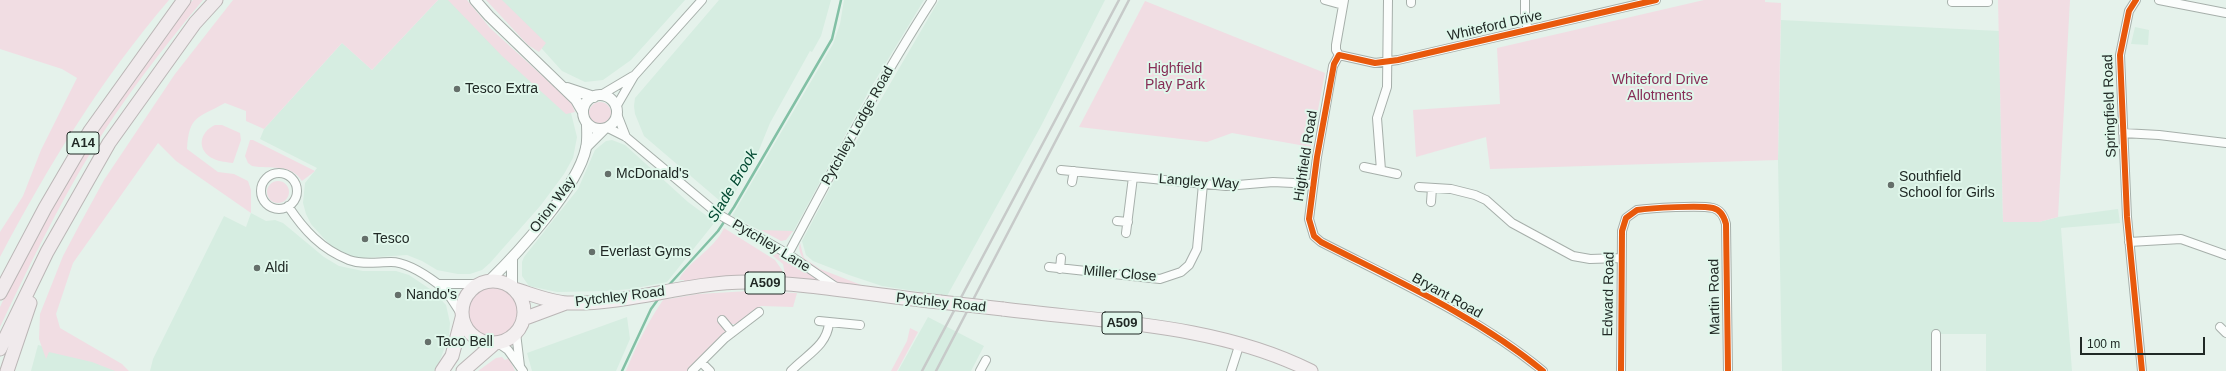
<!DOCTYPE html>
<style>
body{margin:0}
#map{position:relative;width:2226px;height:371px;overflow:hidden;background:#e5f2eb;font-family:Helvetica,sans-serif}
canvas{display:block}
.scale{position:absolute;left:2080px;top:337px;width:125px;height:18px;box-sizing:border-box;border:2px solid #202925;border-top:0;padding-left:5px;font-size:12px;line-height:14px;white-space:nowrap;color:#202925;-webkit-text-stroke:3px #e0f7eb;paint-order:stroke}
</style>
<div id="map">
<canvas width="2226" height="371"></canvas>
<div class="scale">100 m</div>
</div>
<script>
const ctx = document.querySelector('canvas').getContext('2d');
ctx.lineJoin = 'round';
function fillPath(path, color) {
  ctx.fillStyle = color;
  ctx.fill(path, 'evenodd');
}
function trace(path, color, width, dash) {
  ctx.strokeStyle = color;
  ctx.lineWidth = width;
  ctx.lineCap = dash ? 'butt' : 'round';
  ctx.setLineDash(dash || []);
  ctx.stroke(path);
}
function write(font, color, halo, rows, align = 'center') {
  ctx.font = font + ' Helvetica,sans-serif';
  ctx.lineWidth = 4;
  ctx.setLineDash([]);
  ctx.textBaseline = 'middle';
  ctx.strokeStyle = halo;
  ctx.fillStyle = color;
  for (const [text, x, y, turn = 0] of rows) {
    ctx.save();
    ctx.translate(x, y);
    ctx.rotate((+turn || 0) * Math.PI / 180);
    ctx.textAlign = isNaN(turn) ? turn : align;
    if (halo) ctx.strokeText(text, 0, 0);
    ctx.fillText(text, 0, 0);
    ctx.restore();
  }
}
const built = new Path2D(`
 M438,0H449L571,113L577,137L573,158L564,174L541,205L490,263L482,270L470,274H458L437,270L422,261L407,255L362,258L344,255L330,245L311,224L306,214L303,203L305,183L317,168L260,139L264,129L342,43L372,70Z
 M498,0H685L631,60L603,80L585,82L562,71Z
 M719,0H831L821,36L812,52L810,51L770,123L759,150L727,207L644,136L635,114L634,106L635,98Z
 M844,0H924L870,89L793,232L761,231L732,216L833,44L840,24Z
 M939,0H1105L1041,126L947,296L882,286L849,275L813,261L806,255L802,241L838,173Z
 M1781,20L1999,31L2003,222H2039L2058,217L2118,209L2120,223L2061,228L2072,371H1986V334H1932L1931,371H1782L1778,160Z
 M2135,27L2149,30L2148,45L2131,44Z
 M612,140L625,145L688,202L715,222L667,282L631,289L607,291L557,292L529,286L522,276V262L524,257L578,189L595,150L606,141Z
 M251,213L266,221L275,220L283,223L324,257L339,266L363,271H396L409,275L433,291L446,305L450,323L449,336L437,368L434,371H150L153,359L224,216L246,227Z
 M627,317L630,339L616,371H532L527,353Z
 M928,317L984,346L971,371H898Z
 M38,345L109,362L127,371H31Z`);
const green = new Path2D(`
 M0,0H169C102,78 48,166 0,257V232L23,196L41,150L77,78L62,69L0,49Z
 M193,0H203C163,48 124,98 91,152C57,208 28,268 0,327V307L19,266L90,140L170,26Z
 M233,0H438L372,70L342,43L264,129L246,121V111L225,103C198,118 189,115 187,149L218,172L234,174L248,181L251,190V213L176,161L158,143L73,263L56,314L60,328L122,364L129,371H115L92,362L49,352L46,359L39,339L40,314L63,256L81,222L104,180L175,74Z
 M448,0H467L490,28L571,102L575,112L566,114L502,56Z
 M486,0H502L546,43L539,52L528,45Z
 M1704,0H1765V2L1781,3L1778,160L1490,169L1486,137L1416,157L1413,110L1500,104L1497,48Z
 M1998,0H2070L2058,217L2039,222H2003Z
 M1145,1L1325,73L1311,147L1232,133L1207,142L1079,127Z
 M589 113a11 11 0 1 1 22 0a11 11 0 1 1-22 0Z
 M215,125H222L240,133L241,140L233,163C227,162 220,162 214,159C196,151 199,132 215,125Z
 M250,140H253L315,171L302,181C289,162 271,170 252,166L248,163L245,156Z
 M267 192a11 11 0 1 1 22 0a11 11 0 1 1-22 0Z
 M724,228L775,260L782,270V279L685,284L684,280H679C685,264 714,250 724,228Z
 M761,230L793,231L786,240L781,241Z
 M800,243L804,258L820,269L869,288C858,286 843,287 834,283C821,277 794,258 800,243Z
 M767,248L795,263L822,283L786,280L783,264L768,252Z
 M467 312a26 26 0 1 1 52 0a26 26 0 1 1-52 0Z
 M749,291L797,293L793,307L761,306L736,324H730L724,336L687,371H626C636,346 648,322 663,300L698,294Z
 M910,328L918,332L897,371H891L907,341Z
 M502,357L505,360L509,358L515,371H478L496,358Z`);
const stream = new Path2D(`
 M668,286L718,231L734,207L832,39L841,0
 M622,371L651,309L659,298`);
const minor = new Path2D(`
 M1325,0L1343,5
 M1411,0V3
 M1525,0V18L1528,30
 M1963,0V2H1988
 M2136,0L2129,11L2120,55L2127,217L2142,371
 M2159,0L2226,13
 M1952,2H1963
 M1339,55L1333,66L1317,157L1309,219L1314,236L1321,242C1395,280 1478,317 1543,371
 M1339,55L1375,63L1398,60L1656,0
 M1339,55L1336,50V45L1344,0
 M601,95L633,76
 M616,107L634,76L702,0
 M617,114L626,137
 M608,128L626,137L718,214L788,254L836,287
 M2123,133L2159,135L2226,143
 M1364,167L1397,174
 M1061,170L1226,186L1273,182L1313,184
 M1381,170L1377,118L1387,87L1388,0
 M261 191a18 18 0 1 1 36 0a18 18 0 1 1-36 0Z
 M1072,182L1074,171
 M1419,187L1451,189L1475,195L1486,200L1512,223L1573,256L1590,259L1621,258
 M1431,202L1432,188
 M288,206C304,230 321,249 349,260C362,265 377,262 391,262C406,262 426,275 438,284C448,291 455,305 462,315
 M1117,221L1128,222
 M1126,233L1133,177
 M2129,242L2181,239L2226,255
 M788,254C834,168 879,82 932,0
 M1049,267L1160,279L1181,272L1189,265L1197,249L1203,184
 M1060,269L1061,258
 M438,284H479
 M722,320L732,332
 M819,321L860,325
 M2220,327L2226,333
 M516,333L520,366
 M498,343L508,350L523,371
 M701,362L710,371
 M692,371L725,338L759,312
 M791,371C806,355 827,346 829,323
 M980,371L986,360
 M1231,371L1240,343
 M1621,371L1622,231L1626,218L1637,210C1651,208 1700,205 1713,208C1721,210 1724,216 1726,224L1728,371
 M1936,371V334`);
const tertiary = new Path2D(`
 M475,0L489,16L576,100L583,112
 M567,88L594,97
 M583 112a17 17 0 1 1 34 0a17 17 0 1 1-34 0Z
 M586,147L604,129
 M489,281C518,253 578,187 586,148C588,140 587,131 587,123
 M512,287V259`);
const primary = new Path2D(`
 M462 312a31 31 0 1 1 62 0a31 31 0 1 1-62 0Z
 M514,289C531,294 550,302 567,303C628,305 686,282 747,282C812,283 876,296 940,302
 M1003,309C1105,322 1218,324 1311,371
 M523,319L566,303
 M442,371L452,356L462,318
 M463,371L495,343`);
const trunk = new Path2D(`
 M0,293L45,208L90,131L184,0
 M0,349L47,252L109,143L195,23L216,0
 M7,371L30,303`);
const rail = new Path2D(`
 M922,371L1119,0
 M936,371L1129,0`);
const primaryBridge = new Path2D(`
 M940,302L1003,309`);
const cycleway = new Path2D(`
 M2136,0L2129,11L2120,55L2127,217L2142,371
 M1543,371C1478,317 1395,280 1321,242L1314,236L1309,219L1317,157L1334,64L1339,55L1375,63L1398,60L1656,0
 M1621,371L1622,231L1626,218L1637,210C1651,208 1700,205 1713,208C1721,210 1724,216 1726,224L1728,371`);
const markers = [
 [457,89,4,"#656f6a"],
 [608,174,4,"#656f6a"],
 [1891,185,4,"#656f6a"],
 [365,239,4,"#656f6a"],
 [592,252,4,"#656f6a"],
 [257,268,4,"#656f6a"],
 [398,295,4,"#656f6a"],
 [428,342,4,"#656f6a"]
];
const shields = [
 [83,143,32],
 [765,283,40],
 [1122,323,40]
];
const shieldNames = [
 ["A14",83,143],
 ["A509",765,283],
 ["A509",1122,323]
];
const streetNames = [
 ["Whiteford Drive",1495,26,-13],
 ["Springfield Road",2110,106,-92],
 ["Pytchley Lodge Road",858,126,-61],
 ["Highfield Road",1306,156,-81],
 ["Langley Way",1199,182,4],
 ["Orion Way",553,205,-53],
 ["Pytchley Lane",771,246,31],
 ["Miller Close",1120,274,5],
 ["Edward Road",1609,294,-89],
 ["Bryant Road",1447,296,29],
 ["Pytchley Road",620,297,-7],
 ["Martin Road",1715,297,-91],
 ["Pytchley Road",941,303,6]
];
const parkNames = [
 ["Highfield",1175,69],
 ["Play Park",1175,85],
 ["Whiteford Drive",1660,80],
 ["Allotments",1660,96]
];
const poiNames = [
 ["Tesco Extra",465,89],
 ["McDonald's",616,174],
 ["Southfield",1899,177],
 ["School for Girls",1899,193],
 ["Tesco",373,239],
 ["Everlast Gyms",600,252],
 ["Aldi",265,268],
 ["Nando's",406,295],
 ["Taco Bell",436,342]
];
const waterNames = [
 ["Slade Brook",733,186,-59]
];
fillPath(built, '#d6ede1');
fillPath(green, '#f1dde3');
trace(stream, '#82c0a5', 2.5);
trace(minor, '#a6afaa', 10);
trace(tertiary, '#a6afaa', 12);
trace(primary, '#bbb6b6', 15);
trace(trunk, '#bbb6b6', 15);
trace(minor, '#fbfdfc', 8);
trace(tertiary, '#fbfdfc', 10);
trace(primary, '#f3eff0', 13);
trace(trunk, '#f0eaec', 13);
trace(rail, '#c7cac9', 2.5);
trace(primaryBridge, '#bbb6b6', 15, []);
trace(primaryBridge, '#f3eff0', 13);
trace(cycleway, '#e8590c', 6);
for (const [x, y, r, color] of markers) {
  const dot = new Path2D();
  dot.arc(x, y, r, 0, 2 * Math.PI);
  ctx.fillStyle = color;
  ctx.fill(dot);
  trace(dot, '#e0f7eb', 1.5);
}
for (const [x, y, w] of shields) {
  const box = new Path2D();
  box.roundRect(x - w / 2, y - 11, w, 22, 3);
  ctx.fillStyle = '#e0f7eb';
  ctx.fill(box);
  trace(box, '#202925', 1);
}
write('bold 13px', '#202925', null, shieldNames);
write('14px', '#202925', '#e0f7eb', streetNames);
write('14px', '#872d56', '#e0f7eb', parkNames);
write('14px', '#202925', '#e0f7eb', poiNames, 'left');
write('italic 15px', '#004830', '#e0f7eb', waterNames);
</script>
